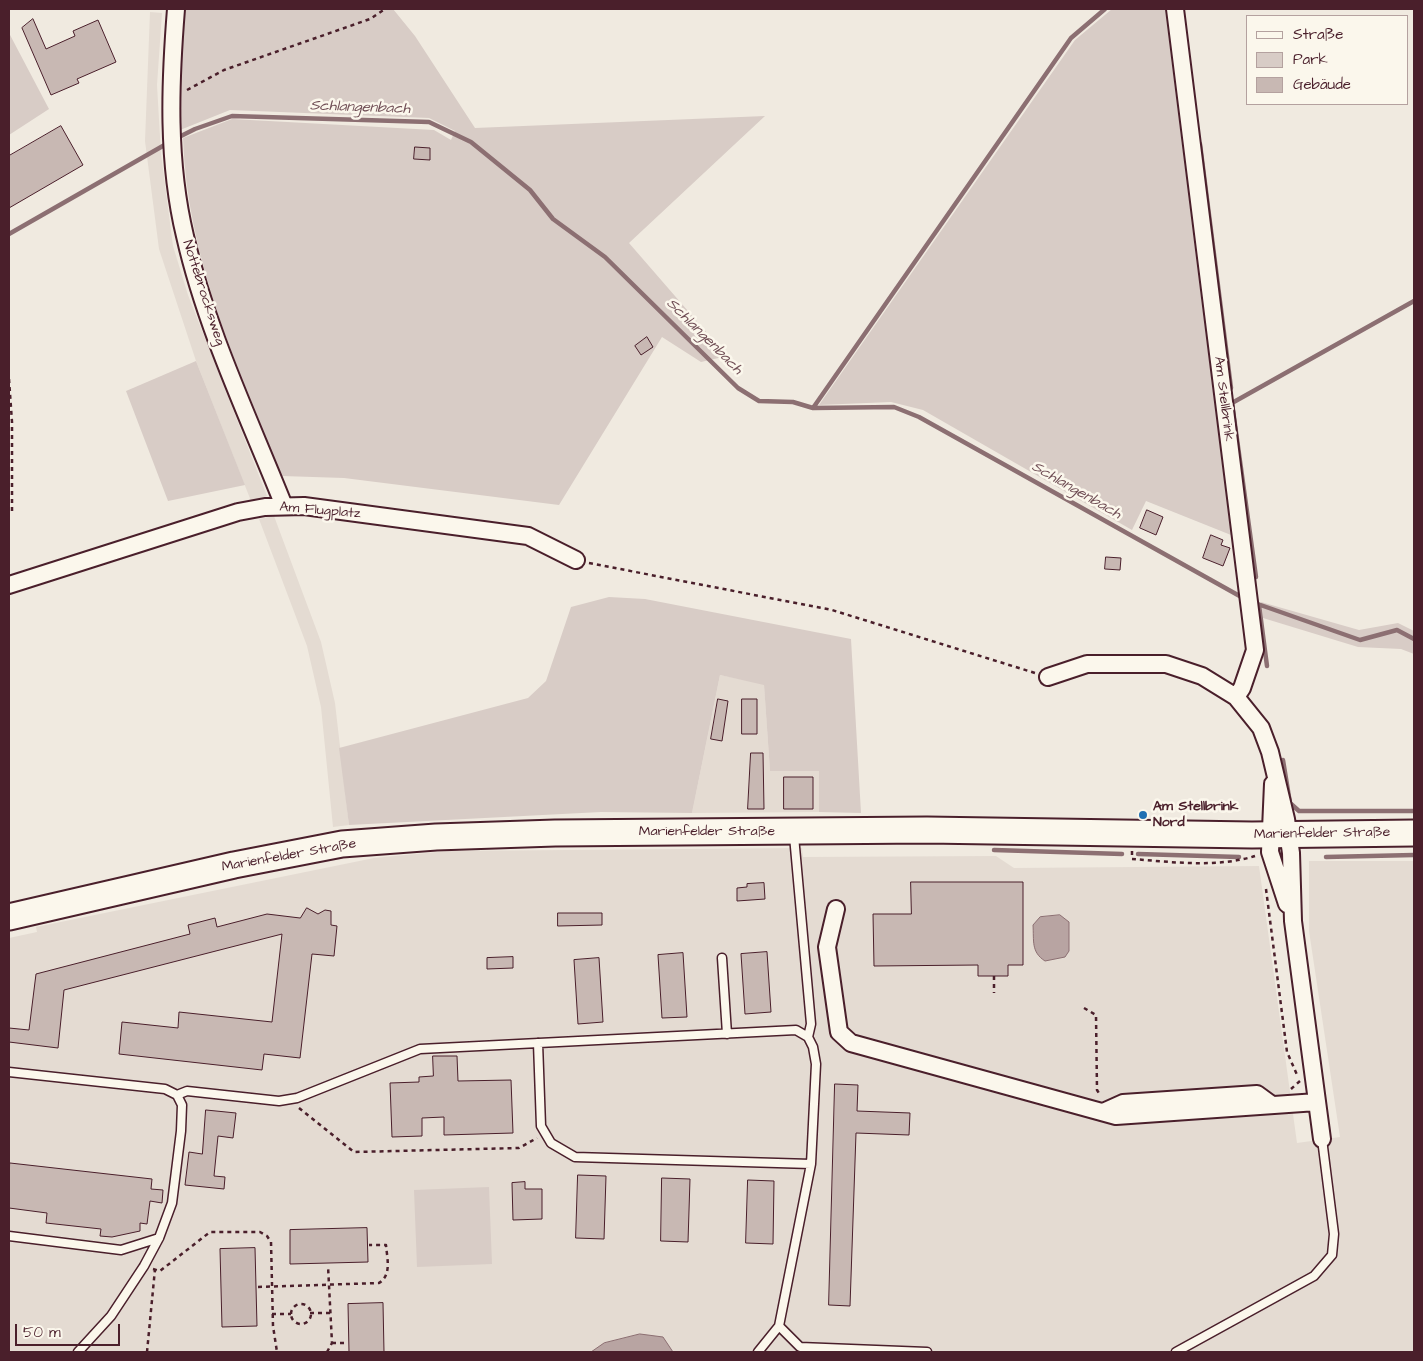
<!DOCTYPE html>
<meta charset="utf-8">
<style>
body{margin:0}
#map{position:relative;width:1423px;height:1361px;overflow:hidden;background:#f0eae0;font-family:"Architects Daughter",sans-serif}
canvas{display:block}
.frame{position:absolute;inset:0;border:10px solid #4a1f2b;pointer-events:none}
.legend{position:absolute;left:1246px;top:15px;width:162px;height:90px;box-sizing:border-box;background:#fbf7ec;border:1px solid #b4a19f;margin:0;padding:6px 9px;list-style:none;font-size:15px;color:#4a1f2b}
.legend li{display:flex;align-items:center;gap:10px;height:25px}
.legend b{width:25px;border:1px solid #b4a19f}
.scale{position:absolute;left:15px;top:1324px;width:105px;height:22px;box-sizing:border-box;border:2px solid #4a1f2b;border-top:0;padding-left:6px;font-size:15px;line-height:18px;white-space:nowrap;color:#4a1f2b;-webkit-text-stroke:4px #fbf7ec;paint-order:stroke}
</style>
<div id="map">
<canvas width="1423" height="1361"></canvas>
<div class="frame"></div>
<ul class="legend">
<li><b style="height:6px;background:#fbf7ec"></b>Straße</li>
<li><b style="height:14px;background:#d8ccc6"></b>Park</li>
<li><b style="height:14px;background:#c8b8b3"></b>Gebäude</li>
</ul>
<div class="scale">50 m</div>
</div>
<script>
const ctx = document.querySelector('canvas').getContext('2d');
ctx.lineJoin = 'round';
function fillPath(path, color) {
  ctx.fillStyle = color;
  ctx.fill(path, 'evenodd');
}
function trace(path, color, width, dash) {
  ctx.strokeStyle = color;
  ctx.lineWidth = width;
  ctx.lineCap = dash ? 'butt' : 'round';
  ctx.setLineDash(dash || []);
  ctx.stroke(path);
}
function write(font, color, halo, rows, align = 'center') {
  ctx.font = font + ' "Architects Daughter",sans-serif';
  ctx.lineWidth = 5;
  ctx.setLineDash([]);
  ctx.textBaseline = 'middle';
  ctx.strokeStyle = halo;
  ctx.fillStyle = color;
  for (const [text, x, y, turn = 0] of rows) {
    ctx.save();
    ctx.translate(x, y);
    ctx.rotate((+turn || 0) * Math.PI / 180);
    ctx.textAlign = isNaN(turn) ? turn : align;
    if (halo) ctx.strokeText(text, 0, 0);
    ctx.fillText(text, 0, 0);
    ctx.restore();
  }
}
const built = new Path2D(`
 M150,12L162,13L157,85L161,154L173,246L188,295L267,496L251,501L196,361L159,249L145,141Z
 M274,516L321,642L335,703L349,825L333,827L321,707L307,646L259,519Z
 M720,675L764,684L770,771H819V812L692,813Z
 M802,848L803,857L996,856L1014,868L1259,866L1297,1143L1340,1137L1309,931V861H1414V1352H9V938L37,932L36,927L374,858L448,851Z`);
const green = new Path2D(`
 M183,9H393L415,36L475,128L765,116L629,243L727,356L701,362L662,337L559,505L344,478L282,476C237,367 187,258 183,138L232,119L434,130L451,140L455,131L429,118L230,110L180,130L178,68Z
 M1112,9H1165L1231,535L1146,501L1132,530L923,410L891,402L819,405L1075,40Z
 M9,33L49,109L9,135Z
 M196,361L245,485L168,501L126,391Z
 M609,597L645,599L851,639L861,813L819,812V771H770L764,685L720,675L692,813L601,812L349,825L339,748L528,698L546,681L571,607Z
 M1261,602L1359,630L1398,623L1414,631V654L1401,649L1358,647L1263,618Z
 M489,1187L492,1264L417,1267L414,1190Z`);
const water = new Path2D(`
 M1060,915L1069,922V951L1065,957L1045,961C1031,952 1034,941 1033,925L1040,917Z
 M640,1334L663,1337L673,1352H591L604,1343Z`);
const stream = new Path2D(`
 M175,139L195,129L232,116L429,122L471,142L530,190L553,219L605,257L738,388L759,401L793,402L813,408L894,407L919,417L1245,599
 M1200,144L1231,388
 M9,234L168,143
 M813,408L1071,38L1105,9
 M1256,577L1232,403L1414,301
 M1252,602L1360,640L1397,630L1414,639
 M1259,605L1267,666
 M1283,760L1290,803L1299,811H1414
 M994,850L1122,854
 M1138,854L1239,857
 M1326,857L1414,855`);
const building = new Path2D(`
 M33,19L46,49L75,36L73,31L98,20L116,62L77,79L79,83L51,95L22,28Z
 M61,126L83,165L9,208V156Z
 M415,147L430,148V160L414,159Z
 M647,337L653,347L641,355L635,346Z
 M1147,510L1163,517L1156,535L1140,528Z
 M1211,535L1223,540L1221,545L1230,548L1223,566L1203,558Z
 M1106,557L1121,558L1120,570L1105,569Z
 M718,699L728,701L722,741L711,739Z
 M742,699H757V734H742Z
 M751,753H763L764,809H748Z
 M784,777H813V809H784Z
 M911,882H1023V965H1008V976H978V965L874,966L873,914H911Z
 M764,883L765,899L737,901V888L747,887V884Z
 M307,908L318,914L325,910L331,911V925L337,926L334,956L312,954L300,1058L264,1054L262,1070L119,1054L122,1022L178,1028L179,1012L272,1022L282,934L64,990L58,1048L9,1042V1028L29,1030L36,974L190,934L188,925L215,918L217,927L267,914L300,918Z
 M558,913H602V925L558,926Z
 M767,952L771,1012L745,1014L741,954Z
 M683,953L687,1017L662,1018L658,955Z
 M513,957V968L487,969V958Z
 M599,958L603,1022L578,1024L574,960Z
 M433,1056H457L458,1081L511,1080L513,1133L444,1135V1117L422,1118V1136L392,1137L390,1083L419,1082V1077L433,1076Z
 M835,1084L858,1085L857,1111L910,1113L909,1135L856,1133L850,1306L829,1305Z
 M206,1110L236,1113L233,1138L218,1136L214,1176L225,1177L224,1189L185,1185L189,1152L202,1154Z
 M10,1163L152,1179L151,1189L163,1190L162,1203L150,1201L147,1224L140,1223V1231L112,1237L100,1236L101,1229L46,1223L47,1213L9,1208Z
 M578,1175L606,1176L604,1239L576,1238Z
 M662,1178L690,1179L688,1242L661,1241Z
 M748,1180L774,1181L773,1244L746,1243Z
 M525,1182V1189H542V1219L513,1220L512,1183Z
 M367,1228L368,1262L290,1264V1230Z
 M255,1248L257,1326L222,1327L220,1249Z
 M383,1303L384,1352H349L348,1304Z`);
const path = new Path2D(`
 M187,90L224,70L370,19L385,9
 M9,379L12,422V512
 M589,563L832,610L1035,673
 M1132,851V859C1172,862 1217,868 1255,856
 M1266,889L1287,1052L1298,1077
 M994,976V993
 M1084,1008L1096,1015L1097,1090L1100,1095
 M1291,1089L1300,1081
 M299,1108L354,1152L519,1148L537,1138
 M153,1269L160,1271L210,1232H260L267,1236L271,1242L273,1326L277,1352
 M258,1287L379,1283C392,1275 387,1258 386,1245H369
 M291 1314a10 10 0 1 1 20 0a10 10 0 1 1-20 0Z
 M310,1313H330
 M272,1314H291
 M332,1343H346
 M147,1352L155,1269
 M327,1352L332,1343L328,1266`);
const service = new Path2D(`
 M794,836L811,1024L808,1037
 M722,958L727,1034
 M538,1043L541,1126L551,1143L575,1157L811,1164
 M9,1072L165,1089L177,1095L182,1105L181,1131L172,1203L159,1238L144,1266L111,1316L78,1352
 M177,1095L187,1091L279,1101L297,1098L420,1049L796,1030L808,1037L813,1047L816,1064L811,1164L779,1326L758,1352
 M9,1236L121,1250L159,1238
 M779,1326L800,1347L927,1352
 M1176,1352L1314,1276L1332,1255L1334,1234L1322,1139`);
const minor = new Path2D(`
 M176,9C170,84 167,161 185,236C206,329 249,418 284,506
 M1175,9L1255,650L1242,688L1236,697
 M9,585L238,512L265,507L304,506L528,536L576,560
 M1048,677L1087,664H1166L1202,676L1236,697L1261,728L1270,752L1286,819L1291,853L1293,921L1322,1139
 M1273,784L1270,852L1287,904
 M836,909L827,947L839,1032L851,1043L1116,1116L1317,1102
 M1103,1112L1123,1103L1257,1094L1272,1105`);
const primary = new Path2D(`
 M9,917L234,865L342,844L436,837L555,833L927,830L1252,835L1414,833`);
const markers = [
 [1143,815,5,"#1f6fb2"]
];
const streetNames = [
 ["Nottebrocksweg",203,293,72],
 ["Am Stellbrink",1223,399,83],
 ["Am Flugplatz",320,511,5],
 ["Marienfelder Straße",707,832],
 ["Marienfelder Straße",1322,834,-1],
 ["Marienfelder Straße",289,856,-10]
];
const poiNames = [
 ["Am Stellbrink",1153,807],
 ["Nord",1153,823]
];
const waterNames = [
 ["Schlangenbach",360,108,2],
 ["Schlangenbach",704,337,45],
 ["Schlangenbach",1076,491,30]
];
fillPath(built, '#e4dbd2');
fillPath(green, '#d8ccc6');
fillPath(water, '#b8a4a2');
trace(water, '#8c6f72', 1);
trace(stream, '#8c6f72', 4.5);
fillPath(building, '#c8b8b3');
trace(building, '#4a1f2b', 1);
trace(service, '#4a1f2b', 11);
trace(minor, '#4a1f2b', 20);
trace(primary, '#4a1f2b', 29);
trace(path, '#4a1f2b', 2.5, [4, 4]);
trace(service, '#fbf7ec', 8);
trace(minor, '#fbf7ec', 16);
trace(primary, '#fbf7ec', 25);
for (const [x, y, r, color] of markers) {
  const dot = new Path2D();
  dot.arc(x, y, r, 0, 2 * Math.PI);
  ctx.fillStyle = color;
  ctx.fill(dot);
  trace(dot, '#fbf7ec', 2);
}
write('14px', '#4a1f2b', '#fbf7ec', streetNames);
write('bold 14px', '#4a1f2b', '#fbf7ec', poiNames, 'left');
write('italic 15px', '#704e55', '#fbf7ec', waterNames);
</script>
